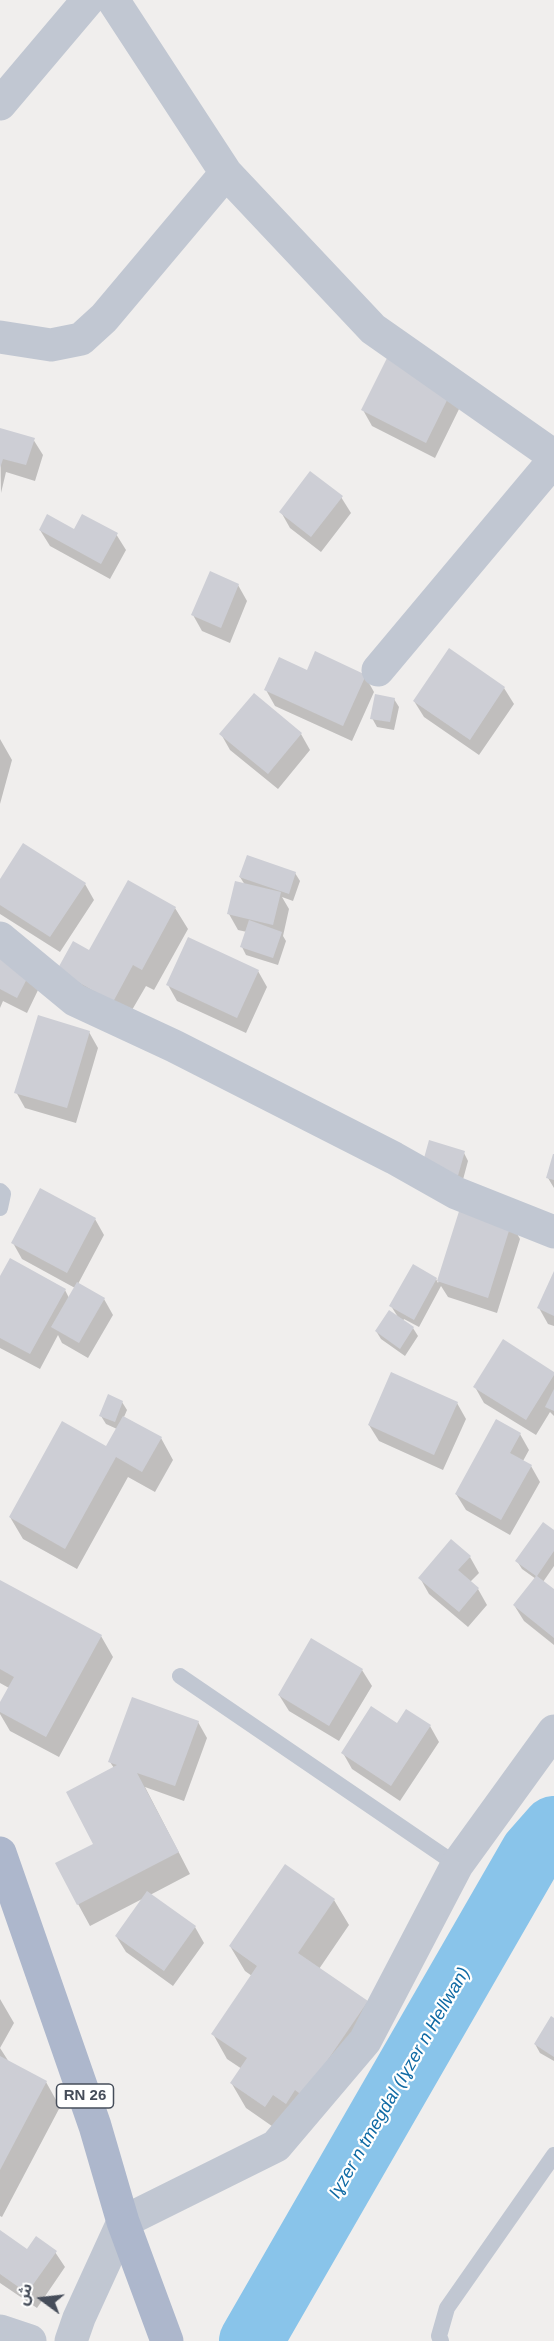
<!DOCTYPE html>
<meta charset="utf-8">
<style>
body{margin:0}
#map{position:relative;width:554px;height:2341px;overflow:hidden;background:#f0eeed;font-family:Helvetica,"Noto Sans Arabic",sans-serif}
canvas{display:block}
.north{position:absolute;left:12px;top:2269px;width:60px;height:60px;-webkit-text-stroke:4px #fff;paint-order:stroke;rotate:285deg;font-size:16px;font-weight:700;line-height:24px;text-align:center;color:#464d5a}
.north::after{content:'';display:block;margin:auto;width:21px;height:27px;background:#464d5a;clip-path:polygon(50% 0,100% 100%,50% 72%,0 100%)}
</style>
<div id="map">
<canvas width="554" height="2341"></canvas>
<div class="north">ش</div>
</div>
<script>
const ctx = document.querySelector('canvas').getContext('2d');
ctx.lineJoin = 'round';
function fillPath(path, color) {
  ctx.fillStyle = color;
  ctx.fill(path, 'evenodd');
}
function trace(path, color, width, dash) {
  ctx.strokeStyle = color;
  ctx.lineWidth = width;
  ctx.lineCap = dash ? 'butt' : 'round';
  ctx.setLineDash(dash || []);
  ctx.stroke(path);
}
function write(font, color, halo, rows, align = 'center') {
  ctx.font = font + ' Helvetica,sans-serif';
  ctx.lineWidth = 4.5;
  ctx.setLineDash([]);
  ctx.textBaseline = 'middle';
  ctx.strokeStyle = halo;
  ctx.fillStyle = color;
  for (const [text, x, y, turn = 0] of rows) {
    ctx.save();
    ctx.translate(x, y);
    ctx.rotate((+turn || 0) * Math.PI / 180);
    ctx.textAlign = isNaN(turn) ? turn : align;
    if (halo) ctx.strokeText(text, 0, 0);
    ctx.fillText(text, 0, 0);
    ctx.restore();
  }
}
const shadow = new Path2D(`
 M388,358L461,405L435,458L372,426L363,410Z
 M0,429L33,439L43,455L35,481L6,472L1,493Z
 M341,497L351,513L321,552L290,528L281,512Z
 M40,530L116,534L126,550L110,579L50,546Z
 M238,585L247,601L230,643L202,631L193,615Z
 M365,676L374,692L352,741L275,706L266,690Z
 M504,688L514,704L479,755L424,717L414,701Z
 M394,699L399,707L394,730L377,727L372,718Z
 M221,734H301L310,750L278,789L230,750Z
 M0,739L12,760L0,804Z
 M295,873L300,881L293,901L282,897L289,909L283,936L286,941L278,965L246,955L242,947L247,932L238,930L229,914L245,885L240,877Z
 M0,881L85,884L94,900L60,952L0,914Z
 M175,908L188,929L154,990L146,986L125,1022L71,992L89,952Z
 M0,957L39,988L27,1013L3,1001L0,1008Z
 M258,971L267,987L246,1033L177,1001L168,985Z
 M89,1032L98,1048L76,1123L25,1108L16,1092Z
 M430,1142L464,1153L468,1161L461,1187Z
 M554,1157V1188L548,1178Z
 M462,1207L511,1223L520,1239L497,1313L448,1297L441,1286L419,1327L404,1319L403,1321L413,1328L418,1336L405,1356L381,1339L376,1331L398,1317L391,1306L436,1279L438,1283Z
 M95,1219L104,1235L78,1284L104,1299L113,1315L88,1358L62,1343L58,1335L40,1369L0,1348V1279L65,1290L69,1298L75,1288L22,1259L13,1243Z
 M554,1275V1326L548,1324L539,1308Z
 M554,1373V1416L550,1412L536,1435L484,1403L475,1387Z
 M122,1402L127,1410L124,1417L161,1438L173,1460L155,1492L128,1477L77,1569L23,1539L10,1517L107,1448L117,1429L106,1424L101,1416Z
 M457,1403L466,1419L443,1470L379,1441L369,1425Z
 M520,1434L529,1450L523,1461L531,1466L540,1482L510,1535L466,1510L456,1494Z
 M554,1532V1566L543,1582L554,1591V1645L524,1621L514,1605L536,1579L522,1569L517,1561Z
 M470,1557L479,1573L470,1582L478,1589L487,1605L468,1627L429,1594L420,1578Z
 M0,1581L101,1636L113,1657L59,1757L10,1731L0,1714V1705L9,1688L0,1683Z
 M362,1670L372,1686L339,1741L289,1711L279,1695Z
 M198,1722L207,1738L184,1801L145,1787L190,1874L150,1895L195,1927L204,1943L173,1986L126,1952L116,1936L144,1898L90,1926L78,1904L114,1768L110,1762Z
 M430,1726L439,1742L400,1801L352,1769L343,1753Z
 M334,1900L349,1925L319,1969L367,2002L381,2027L279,2131L246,2108L232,2084L242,2069L227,2059L213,2034L252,1976L245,1971L230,1946Z
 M0,1999L14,2023L0,2048L9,2062L46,2082L60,2107L2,2217L0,2216Z
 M554,2020V2061L540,2053L535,2044Z
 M0,2232L27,2251L55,2252L65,2267L37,2308L0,2283Z`);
const river = new Path2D(`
 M251,2341L532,1853L554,1828`);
const building = new Path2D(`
 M388,356L453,388L426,443L361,410Z
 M0,428L35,438L26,465L3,459L0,468Z
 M310,471L343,496L311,537L279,512Z
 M47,514L74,529L82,514L118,533L101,564L39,530Z
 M210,571L239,584L221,628L191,615Z
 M449,648L505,687L470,740L413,701Z
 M315,651L366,675L343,726L264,690L279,657L307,670Z
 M254,693L302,733L268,774L219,734Z
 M375,694L395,698L390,722L370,719Z
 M23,843L86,883L50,937L0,905V879Z
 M247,855L296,872L289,894L239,877Z
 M128,880L176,907L142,970L133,965L113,1002L57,970L73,941L89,950Z
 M235,881L281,892L273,925L227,914Z
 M249,920L282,932L273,958L240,947Z
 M188,937L259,970L237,1018L166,985Z
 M0,955L31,971L17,998L0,989Z
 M38,1015L90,1031L67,1108L14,1093Z
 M429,1140L465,1151L457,1179L421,1169Z
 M553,1154H554V1180L546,1178Z
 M40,1188L96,1218L67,1273L11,1243Z
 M461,1205L512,1221L488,1298L437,1281Z
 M10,1258L66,1289L30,1354L0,1338V1276Z
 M413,1264L437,1278L414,1320L389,1306Z
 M554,1271V1316L537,1308Z
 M77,1282L105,1298L79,1343L51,1327Z
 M389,1310L414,1327L400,1349L375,1331Z
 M503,1339L554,1372V1375L526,1420L473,1387Z
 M391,1372L458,1402L434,1455L368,1425Z
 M554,1389V1411L545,1407Z
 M108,1394L123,1401L115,1422L99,1416Z
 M123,1416L162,1437L142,1472L116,1457L65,1549L9,1517L62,1421L106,1446Z
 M496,1419L521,1433L510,1453L532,1465L501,1520L455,1494Z
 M543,1522L554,1530V1551L537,1576L554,1589V1638L513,1605L536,1576L515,1561Z
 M451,1539L471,1556L458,1570L479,1588L459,1612L418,1578Z
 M0,1580L102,1635L46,1737L0,1712V1702L14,1677L0,1669Z
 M311,1638L363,1669L329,1726L278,1695Z
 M132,1697L199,1721L175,1786L137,1773L179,1852L77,1905L55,1863L93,1844L66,1792L117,1765L108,1762Z
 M371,1706L397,1723L406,1709L431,1725L391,1786L341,1753Z
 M285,1864L335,1899L298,1953L368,2001L303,2096L295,2090L286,2104L273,2095L265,2107L230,2083L247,2058L211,2034L257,1966L229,1946Z
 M147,1891L196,1926L164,1971L115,1936Z
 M551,2016L554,2018V2057L534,2044Z
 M0,2056L47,2081L0,2170Z
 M0,2230L27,2249L36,2236L57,2251L27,2293L0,2274Z`);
const lane = new Path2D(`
 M0,1191L3,1194L0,1208
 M180,1676L457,1865
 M441,2341L439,2336L447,2308L554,2155`);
const street = new Path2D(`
 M113,0L226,173L373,329L554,456
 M0,104L88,0
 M0,337L51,345L81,339L104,318L226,173
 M378,670L554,460
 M0,938L75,1000L174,1046L394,1158L456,1193L554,1232
 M0,2331L30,2341
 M71,2341L79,2318L123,2222L276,2146L365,2041L457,1865L554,1731`);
const primary = new Path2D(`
 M0,1853L95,2126L123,2222L167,2341`);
const shields = [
 [85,2096,57]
];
const shieldNames = [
 ["RN 26",85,2096]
];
const waterNames = [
 ["Iɣzer n tmegdal (Iɣzer n Hellwan)",400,2083,-60]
];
fillPath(shadow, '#0003');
trace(river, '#89c4ea', 64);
fillPath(building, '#cdced5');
trace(lane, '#c1c7d2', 16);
trace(street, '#c1c7d2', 33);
trace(primary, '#adb7cc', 33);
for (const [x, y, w] of shields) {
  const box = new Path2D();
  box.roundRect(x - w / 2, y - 12, w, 24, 4.5);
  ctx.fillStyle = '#fff';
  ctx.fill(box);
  trace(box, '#464d5a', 1.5);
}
write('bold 15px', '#464d5a', null, shieldNames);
write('italic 18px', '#0f6aa4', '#fff', waterNames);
</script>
